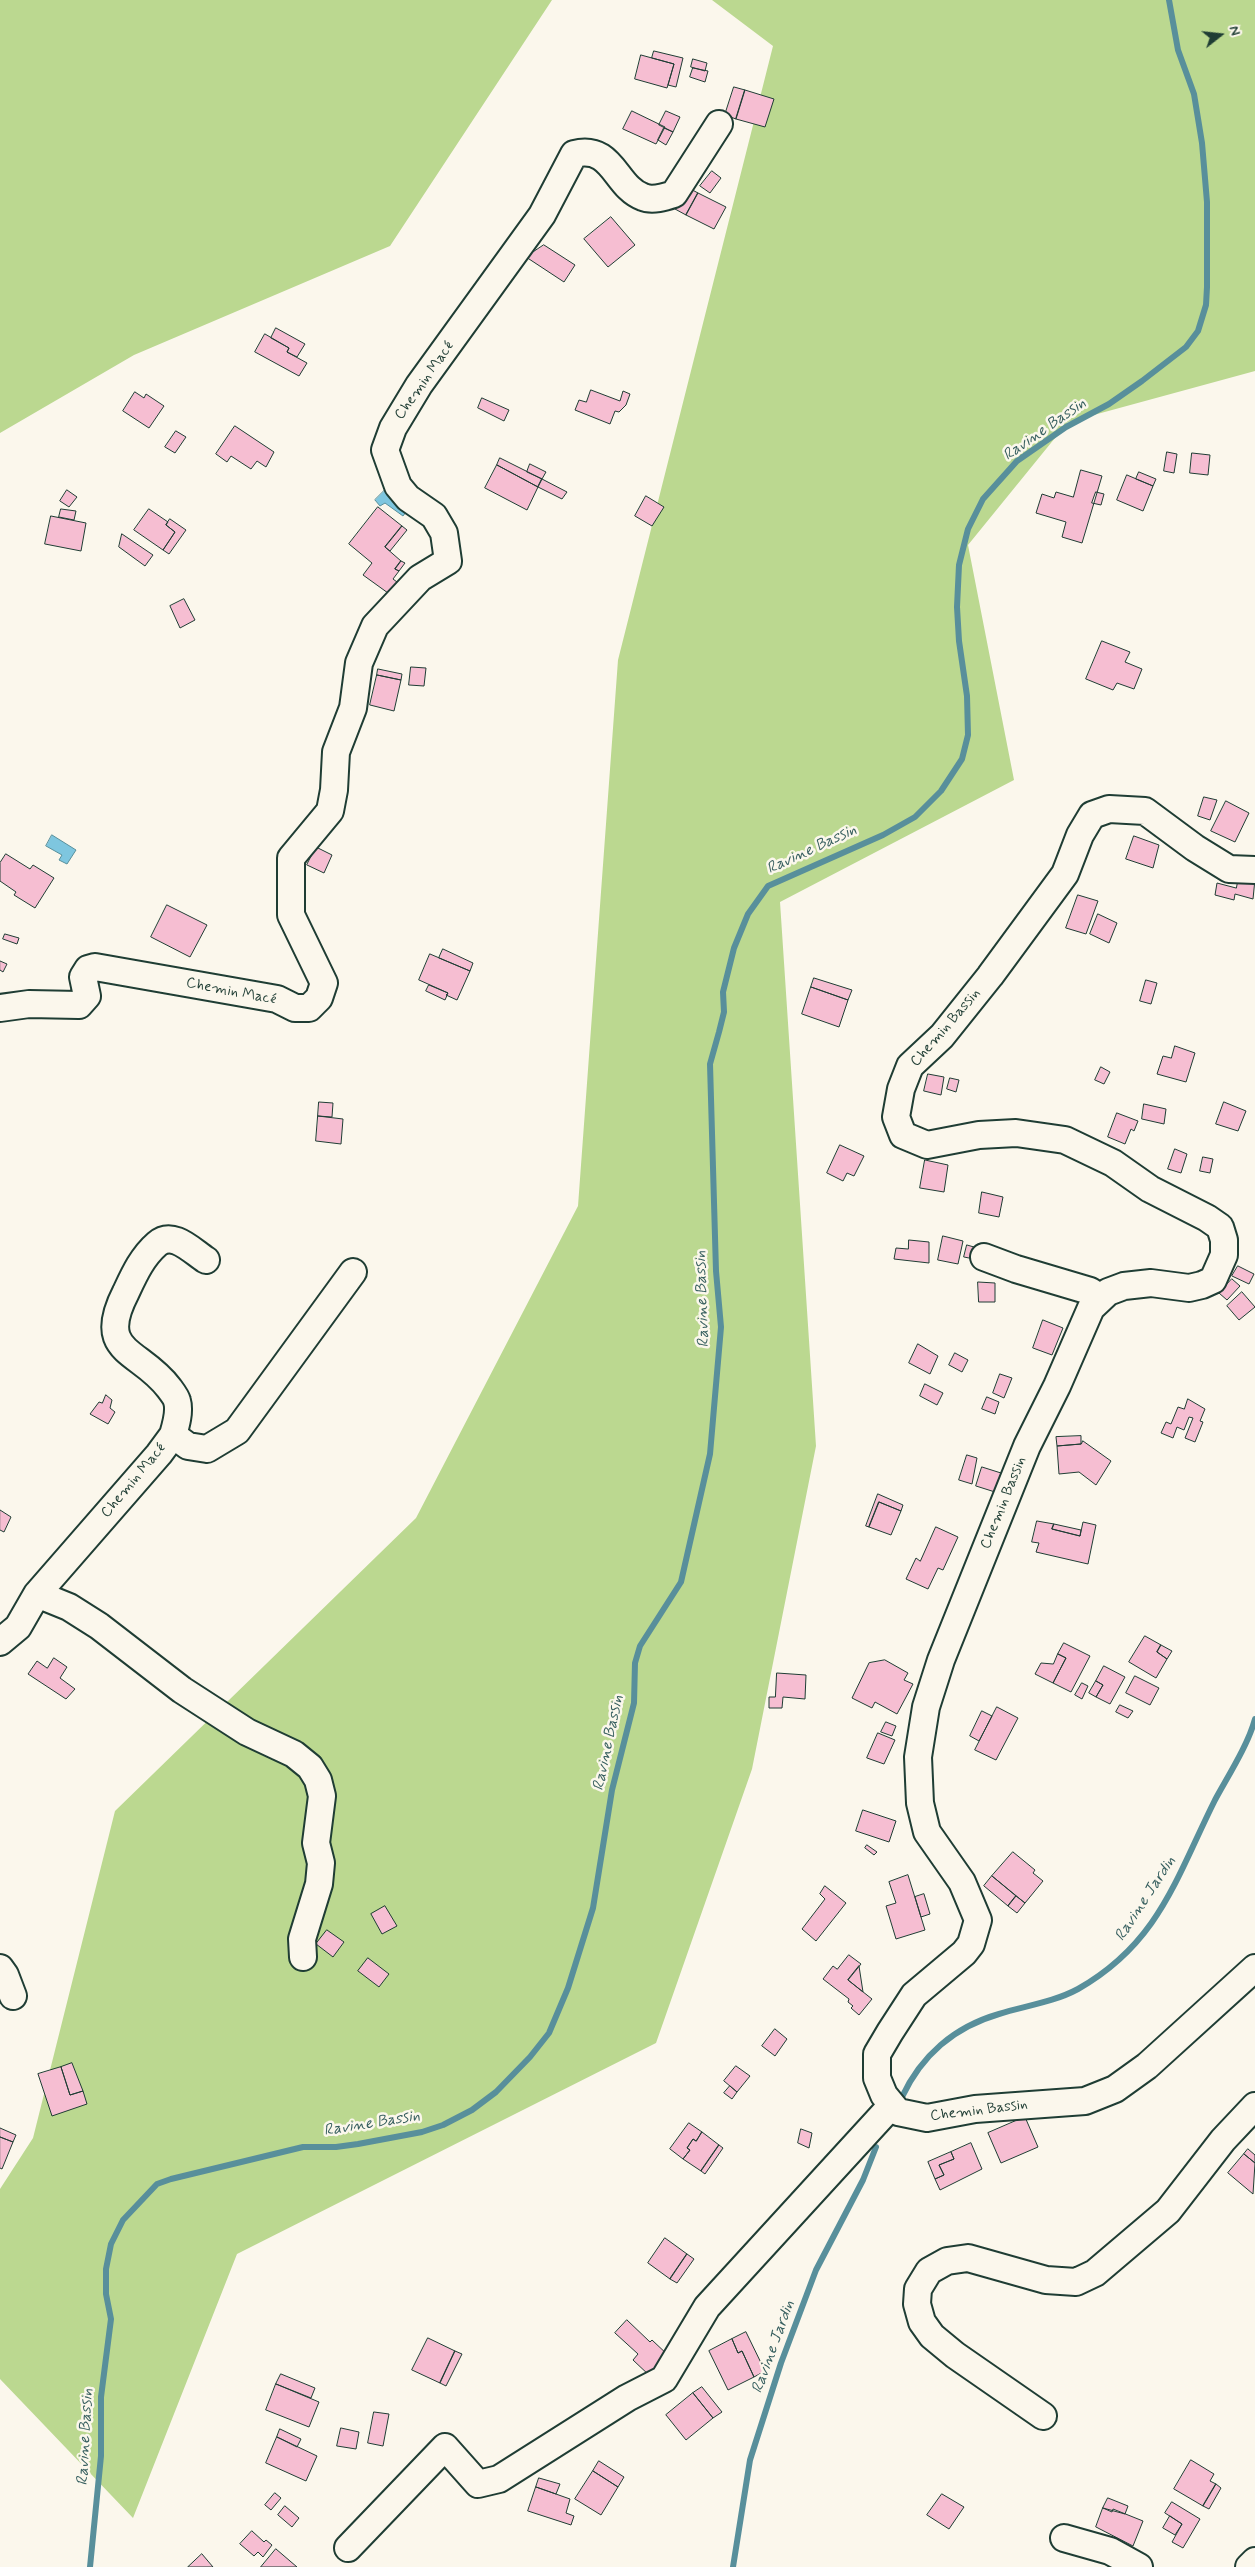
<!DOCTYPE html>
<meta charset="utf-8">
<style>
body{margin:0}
#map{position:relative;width:1255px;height:2567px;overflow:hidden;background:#fbf7ec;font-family:Mynerve,sans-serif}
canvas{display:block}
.north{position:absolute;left:1195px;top:10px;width:50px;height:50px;-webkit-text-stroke:4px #fbf7ec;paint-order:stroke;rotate:74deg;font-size:14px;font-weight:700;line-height:20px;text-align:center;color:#1f3d34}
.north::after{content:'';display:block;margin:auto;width:18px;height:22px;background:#1f3d34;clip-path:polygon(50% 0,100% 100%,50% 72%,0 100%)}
</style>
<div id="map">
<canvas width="1255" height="2567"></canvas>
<div class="north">N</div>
</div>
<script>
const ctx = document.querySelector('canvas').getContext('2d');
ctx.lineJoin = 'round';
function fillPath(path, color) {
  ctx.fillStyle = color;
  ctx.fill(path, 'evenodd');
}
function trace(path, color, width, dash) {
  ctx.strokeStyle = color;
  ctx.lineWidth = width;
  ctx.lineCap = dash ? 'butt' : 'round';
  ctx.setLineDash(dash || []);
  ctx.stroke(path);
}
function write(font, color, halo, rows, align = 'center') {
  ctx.font = font + ' Mynerve,sans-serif';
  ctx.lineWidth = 5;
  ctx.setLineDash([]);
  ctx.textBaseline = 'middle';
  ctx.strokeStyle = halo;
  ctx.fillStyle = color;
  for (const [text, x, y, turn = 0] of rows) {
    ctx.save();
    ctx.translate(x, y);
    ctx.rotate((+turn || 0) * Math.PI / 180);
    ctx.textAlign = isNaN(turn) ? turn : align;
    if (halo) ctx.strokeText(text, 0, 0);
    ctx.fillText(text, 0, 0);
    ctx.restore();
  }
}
const green = new Path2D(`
 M0,0H552L390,246L134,355L0,433Z
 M712,0H1255V371L1068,422L968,545L1014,780L780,902L816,1446L752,1769L656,2043L237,2254L133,2518L0,2379V2189L33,2138L115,1811L416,1518L578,1206L618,660L773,46Z`);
const water = new Path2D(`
 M385,490L410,507L403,516L385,503L380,506L375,500Z
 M52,835L76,850L67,864L59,860L62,855L46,846Z`);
const stream = new Path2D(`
 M902,2097C921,2056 954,2027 999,2014C1025,2006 1054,2002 1078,1989C1159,1943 1176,1878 1215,1800C1228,1776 1248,1745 1255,1719
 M90,2567L101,2456V2397L111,2319L106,2294V2269L111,2244L123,2220L157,2184L171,2179L303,2147H336L358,2144L422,2132L443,2125L472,2110L496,2092L530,2057L549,2033L568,1988L593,1908L612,1790L634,1703L635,1663L640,1646L681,1582L710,1454L721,1327L716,1271L710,1064L719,1032L724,1012L723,992L734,948L748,914L768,886L883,835L915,817L941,791L962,759L968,735L967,696L959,641L957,607L959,565L968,529L983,499L1017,461L1066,427L1109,404L1142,381L1186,347L1198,331L1206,305L1207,287V202L1202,143L1194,94L1178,50L1169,0
 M733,2567L750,2460L781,2363L816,2270L863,2180L876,2147`);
const building = new Path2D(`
 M654,51L683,58L676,87L668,85L674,64L652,58Z
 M641,55L674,64L667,88L635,79Z
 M693,59L707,63L705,71L691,67Z
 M693,68L708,71L705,82L690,77Z
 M734,87L745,90L736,119L725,115Z
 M745,90L774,99L765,127L736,119Z
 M632,111L665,127L656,144L623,129Z
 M666,111L680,117L673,132L659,125Z
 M664,128L673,132L666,145L658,140Z
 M712,171L721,178L710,193L700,186Z
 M687,187L698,193L686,215L675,209Z
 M698,193L726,207L714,229L686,215Z
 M611,217L635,245L608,267L584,239Z
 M544,245L575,265L564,282L526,257Z
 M276,328L305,344L297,357L287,352L289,348L271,338Z
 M265,334L289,348L287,352L307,363L299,376L255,352Z
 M591,390L620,401L623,391L630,394L626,405L619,412L615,411L610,424L575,410L579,400L586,402Z
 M135,392L144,398L146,394L164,406L149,428L123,411Z
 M482,398L509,410L504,421L478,408Z
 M235,426L274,452L266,467L257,461L251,469L231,456L227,462L216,454Z
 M176,431L186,437L175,453L165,447Z
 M1167,452L1177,454L1174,473L1164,471Z
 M1192,453L1210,455L1208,475L1190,473Z
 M500,458L542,479L538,487L497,465Z
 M530,464L546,472L542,479L527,472Z
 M497,465L538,487L527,510L485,488Z
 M1081,470L1102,476L1082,543L1062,537L1066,522L1036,513L1042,494L1054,498L1056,492L1073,497Z
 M1139,472L1156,479L1153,486L1136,479Z
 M1127,475L1153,486L1143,511L1117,500Z
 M542,479L567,492L562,499L538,487Z
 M67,490L77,497L69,507L60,501Z
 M1096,492L1104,494L1101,505L1092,503Z
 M646,496L664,507L652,526L635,516Z
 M378,507L402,526L385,547L401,561L395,569L399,571L393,579L397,582L388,593L363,575L372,563L349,544Z
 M61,509L76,511L74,520L59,517Z
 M149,509L168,522L166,525L175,532L163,550L134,530Z
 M51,516L86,523L81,551L45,544Z
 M170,519L186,530L169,554L163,550L175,532L166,525Z
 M402,526L407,530L390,551L385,547Z
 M122,534L153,555L145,566L119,547Z
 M401,561L405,563L399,571L395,569Z
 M184,599L195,620L180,628L170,606Z
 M1102,641L1130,652L1125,662L1142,669L1134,689L1117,683L1113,690L1086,679Z
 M411,667L426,668L424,686L409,685Z
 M378,669L402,674L401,680L377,675Z
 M377,675L401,680L394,711L370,705Z
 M1204,797L1217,800L1210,820L1198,816Z
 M1226,801L1249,813L1235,842L1211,831Z
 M1134,836L1159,845L1153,868L1126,859Z
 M316,847L332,855L324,873L307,865Z
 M6,854L30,869L33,865L54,878L35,908L14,895L16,892L0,881V863Z
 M1239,876L1255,879L1253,899L1235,894L1234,900L1215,895L1217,883L1236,888Z
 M1078,895L1098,901L1086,934L1066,928Z
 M167,905L207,925L190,957L151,937Z
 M1098,914L1117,923L1109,943L1090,934Z
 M5,934L19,938L17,944L3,939Z
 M443,949L473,963L470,971L439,958Z
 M430,954L470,971L457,1000L446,995L448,993L419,980Z
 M0,961L7,964L3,972L0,970Z
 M814,978L852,990L848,1000L811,987Z
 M1146,980L1157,983L1151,1004L1140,1001Z
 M429,985L448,993L445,1000L426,991Z
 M811,987L848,1000L839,1027L802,1014Z
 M1175,1046L1195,1053L1186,1082L1157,1074L1163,1056L1171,1058Z
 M1101,1067L1110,1072L1104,1084L1095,1080Z
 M928,1074L944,1077L941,1095L924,1091Z
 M950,1078L959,1080L956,1092L947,1089Z
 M319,1102L333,1103L332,1117L318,1116Z
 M1224,1102L1246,1111L1238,1131L1216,1124Z
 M1144,1104L1166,1109L1164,1124L1142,1119Z
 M1117,1113L1138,1121L1134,1131L1131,1129L1125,1144L1108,1137Z
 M318,1116L343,1119L341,1144L316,1141Z
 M840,1145L864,1156L854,1176L847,1173L843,1181L827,1173Z
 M1175,1149L1187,1154L1181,1173L1168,1169Z
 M1203,1157L1213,1159L1210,1173L1200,1171Z
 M925,1160L948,1165L944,1192L920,1188Z
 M982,1192L1003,1197L999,1217L979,1213Z
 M943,1236L963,1241L958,1264L938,1260Z
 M909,1240L929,1242V1263L894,1259L896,1248L908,1249Z
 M967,1245L981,1249L979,1260L964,1257Z
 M1238,1266L1254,1274L1249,1284L1232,1276Z
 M1232,1279L1240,1286L1227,1300L1219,1293Z
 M978,1282L995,1283V1302H979Z
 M1242,1292L1255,1307L1239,1320L1227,1306Z
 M1043,1320L1063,1328L1052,1355L1033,1348Z
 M918,1344L938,1356L930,1374L909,1363Z
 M955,1353L968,1360L962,1372L949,1365Z
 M1000,1374L1012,1378L1004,1398L993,1393Z
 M925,1384L943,1393L937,1405L920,1396Z
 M106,1395L112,1400L110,1408L115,1412L108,1424L90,1414L99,1402L102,1403Z
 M987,1397L999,1402L995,1414L982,1409Z
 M1188,1399L1205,1409L1200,1421L1203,1422L1195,1442L1185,1438L1193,1418L1189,1417L1184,1430L1177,1427L1173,1438L1161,1433L1166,1422L1171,1424L1178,1407L1184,1409Z
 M1081,1436V1444L1057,1446L1056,1437Z
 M1083,1441L1111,1461L1096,1485L1079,1472L1059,1474L1057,1446L1081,1444Z
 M967,1455L977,1458L972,1484L959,1480Z
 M982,1467L1001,1473L995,1492L976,1486Z
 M878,1494L903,1505L901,1511L879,1502L869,1527L866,1526Z
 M879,1502L901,1511L891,1535L869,1527Z
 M0,1510L11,1517L4,1532L0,1530Z
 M1037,1521L1054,1524L1052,1529L1080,1536L1083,1522L1096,1525L1088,1564L1036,1552L1039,1543L1032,1542Z
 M1054,1524L1081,1530L1080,1536L1052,1529Z
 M936,1527L958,1537L943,1570L938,1568L928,1589L906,1579L916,1558L920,1561Z
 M1145,1636L1161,1645L1157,1652L1167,1659L1156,1678L1129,1662Z
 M1064,1643L1090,1656L1071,1692L1053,1683L1066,1658L1058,1654Z
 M1161,1645L1172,1651L1167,1659L1157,1652Z
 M1058,1654L1066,1658L1053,1683L1035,1674L1041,1663L1053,1664Z
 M54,1658L67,1667L60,1678L75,1689L66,1699L28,1674L37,1661L47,1668Z
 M885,1660L908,1673L904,1680L913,1684L897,1714L875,1702L872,1708L852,1698L869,1663Z
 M1104,1666L1125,1677L1110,1704L1096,1697L1103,1685L1096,1681Z
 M777,1673L806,1675L805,1699L783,1697L782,1708H769V1697H775Z
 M1135,1676L1159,1688L1150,1705L1126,1693Z
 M1096,1681L1103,1685L1096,1697L1089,1693Z
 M1082,1683L1088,1686L1082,1699L1075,1695Z
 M1120,1705L1133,1711L1128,1718L1116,1712Z
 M997,1707L1018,1718L996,1760L975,1750Z
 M982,1711L992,1716L979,1741L970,1736Z
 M886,1722L896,1726L892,1736L881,1732Z
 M878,1733L895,1740L884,1764L867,1758Z
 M863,1810L896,1821L889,1842L856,1831Z
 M867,1845L877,1852L874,1855L865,1848Z
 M1013,1852L1035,1870L1033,1873L1043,1881L1025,1903L992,1876Z
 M908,1875L925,1930L896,1939L886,1906L896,1903L889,1882Z
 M992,1876L1016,1896L1008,1906L984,1886Z
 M825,1886L846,1903L816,1941L802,1929L825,1899L820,1894Z
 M924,1894L930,1914L921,1917L915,1897Z
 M1016,1896L1025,1903L1017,1913L1008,1906Z
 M385,1906L397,1926L382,1934L371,1914Z
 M327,1930L344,1942L333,1957L316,1944Z
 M849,1955L861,1964L848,1980L872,1999L859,2015L851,2008L853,2006L848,2002L849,1999L823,1979L833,1966L837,1969Z
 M368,1958L389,1974L379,1987L358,1971Z
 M859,1966L863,1992L848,1980Z
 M775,2029L787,2039L775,2056L762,2046Z
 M72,2063L83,2091L70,2095L61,2067Z
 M736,2066L750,2076L737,2092L724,2081Z
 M61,2067L70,2095L83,2091L87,2104L52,2116L38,2074Z
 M730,2086L737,2092L732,2099L724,2093Z
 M1025,2117L1038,2147L1001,2163L988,2133Z
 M689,2123L702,2132L696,2141L693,2139L687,2148L690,2150L683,2159L670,2149Z
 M0,2128L16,2135L13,2142L0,2137Z
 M801,2129L812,2133L809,2148L798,2143Z
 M702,2132L719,2145L701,2171L683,2159L690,2150L687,2148L693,2139L696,2141Z
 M0,2137L13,2142L2,2169L0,2168Z
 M971,2143L982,2169L940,2190L935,2179L944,2175L939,2165L954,2159L951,2152Z
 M719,2145L723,2148L705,2174L701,2171Z
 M1248,2149L1255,2155V2163L1244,2154Z
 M951,2152L954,2159L939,2165L944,2175L935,2179L928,2162Z
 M1244,2154L1255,2163L1253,2194L1228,2173Z
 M665,2238L687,2254L670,2279L648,2263Z
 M687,2254L694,2259L677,2283L670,2279Z
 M627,2320L650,2342L652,2340L669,2356L650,2376L633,2360L638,2354L615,2333Z
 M746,2332L765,2371L754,2377L742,2351L738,2353L732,2339Z
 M428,2338L455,2351L440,2383L412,2370Z
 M732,2339L738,2353L742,2351L754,2377L728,2390L709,2351Z
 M455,2351L462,2354L446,2386L440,2383Z
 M281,2374L315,2388L311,2398L276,2384Z
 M276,2384L319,2402L309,2427L266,2410Z
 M702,2387L722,2412L713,2418L693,2393Z
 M693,2393L713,2418L686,2440L666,2415Z
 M374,2412L389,2414L383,2446L368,2443Z
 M341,2428L359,2432L356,2449L337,2446Z
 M280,2429L301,2439L297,2447L277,2437Z
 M277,2437L317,2456L306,2481L266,2463Z
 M1191,2460L1214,2474L1210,2481L1216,2484L1203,2506L1174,2489Z
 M599,2461L624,2477L618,2487L593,2471Z
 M593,2471L618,2487L601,2515L575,2499Z
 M539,2478L560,2484L556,2494L536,2487Z
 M1216,2484L1221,2488L1209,2509L1203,2506Z
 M536,2487L570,2499L566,2513L574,2516L571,2525L528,2511Z
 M275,2493L281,2498L271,2510L265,2505Z
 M942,2494L964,2507L949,2529L927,2515Z
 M1108,2498L1128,2506L1125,2514L1103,2508Z
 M1172,2502L1200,2519L1183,2548L1172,2542L1182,2524L1165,2513Z
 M285,2506L299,2518L292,2527L278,2515Z
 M1103,2508L1112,2512L1113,2509L1143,2521L1133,2546L1096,2527Z
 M1170,2516L1182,2524L1175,2535L1163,2528Z
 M252,2531L264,2542L266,2540L272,2545L263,2557L258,2552L254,2556L240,2544Z
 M276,2549L297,2567H261Z
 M202,2554L213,2567H188Z`);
const minor = new Path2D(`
 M1255,870L1229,869L1195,848L1145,811L1109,809L1092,815L1080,835L1065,874L990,976L942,1036L910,1066L901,1089L896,1117L903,1135L927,1145L979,1135L1016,1133L1065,1140L1113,1163L1150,1189L1207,1218L1220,1227L1224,1240V1255L1213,1280L1202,1285L1189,1288L1151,1283L1124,1286L1108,1292L1091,1308L1057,1386L1027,1446L941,1660L926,1707L918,1757L920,1803L927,1832L962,1882L978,1920L971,1944L964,1953L914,1995L890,2032L877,2054V2078L884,2095L898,2112L927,2118L975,2109L1085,2101L1115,2089L1147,2066L1255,1968
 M0,1008L29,1004L79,1005L87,996L83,977L88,969L95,967L277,999L295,1008H309L319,998L324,983L291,915V858L330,811L334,790L336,752L353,708L359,663L375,626L420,578L448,561L444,533L434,516L408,498L398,486L385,450L393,428L419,385L542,215L574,154C613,144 615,187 643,197C652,201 665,197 674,194L719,124
 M984,1257L1016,1269L1090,1291L1101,1298
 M173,1435C176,1425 180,1411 177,1401C176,1397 172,1392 169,1388C140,1349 94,1354 126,1292C134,1275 142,1257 157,1244C173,1230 192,1251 206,1260
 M37,1594L69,1607L99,1626L182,1690L247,1732L294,1754L310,1767L318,1780L322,1796L316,1843L321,1863L319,1884L302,1939L303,1957
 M0,1642L18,1627L37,1594L159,1454L173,1435L188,1446L207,1449L237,1431L353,1272
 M0,1968L5,1975L13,1996
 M1043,2416L955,2355L932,2336L922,2322L917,2304L918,2289L929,2271L947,2261L968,2258L1046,2280L1076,2282L1095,2273L1168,2211L1223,2140L1255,2106
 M1064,2538L1110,2551L1139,2567
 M348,2548L445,2447L478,2484L499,2479L627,2398L664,2379L707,2307L892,2105
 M1249,2567L1255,2561`);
const streetNames = [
 ["Chemin Macé",425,381,-55],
 ["Chemin Macé",231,992,11],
 ["Chemin Bassin",946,1028,-49],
 ["Chemin Macé",134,1481,-50],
 ["Chemin Bassin",1004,1503,-68],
 ["Chemin Bassin",979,2111,-7]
];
const waterNames = [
 ["Ravine Bassin",1045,430,-35],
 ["Ravine Bassin",812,850,-25],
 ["Ravine Bassin",703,1299,-92],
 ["Ravine Bassin",609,1743,-78],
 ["Ravine Jardin",1146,1899,-57],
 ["Ravine Bassin",372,2124,-9],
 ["Ravine Jardin",774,2347,-70],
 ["Ravine Bassin",86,2437,-87]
];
fillPath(green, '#bbd890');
fillPath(water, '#7ec6df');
trace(water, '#588f9b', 1);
trace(stream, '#588f9b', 6);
fillPath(building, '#f6bed2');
trace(building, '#1f3d34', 1);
trace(minor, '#1f3d34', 30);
trace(minor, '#fbf7ec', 26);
write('15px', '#1f3d34', '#fbf7ec', streetNames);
write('italic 16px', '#375f5f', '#fbf7ec', waterNames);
</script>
